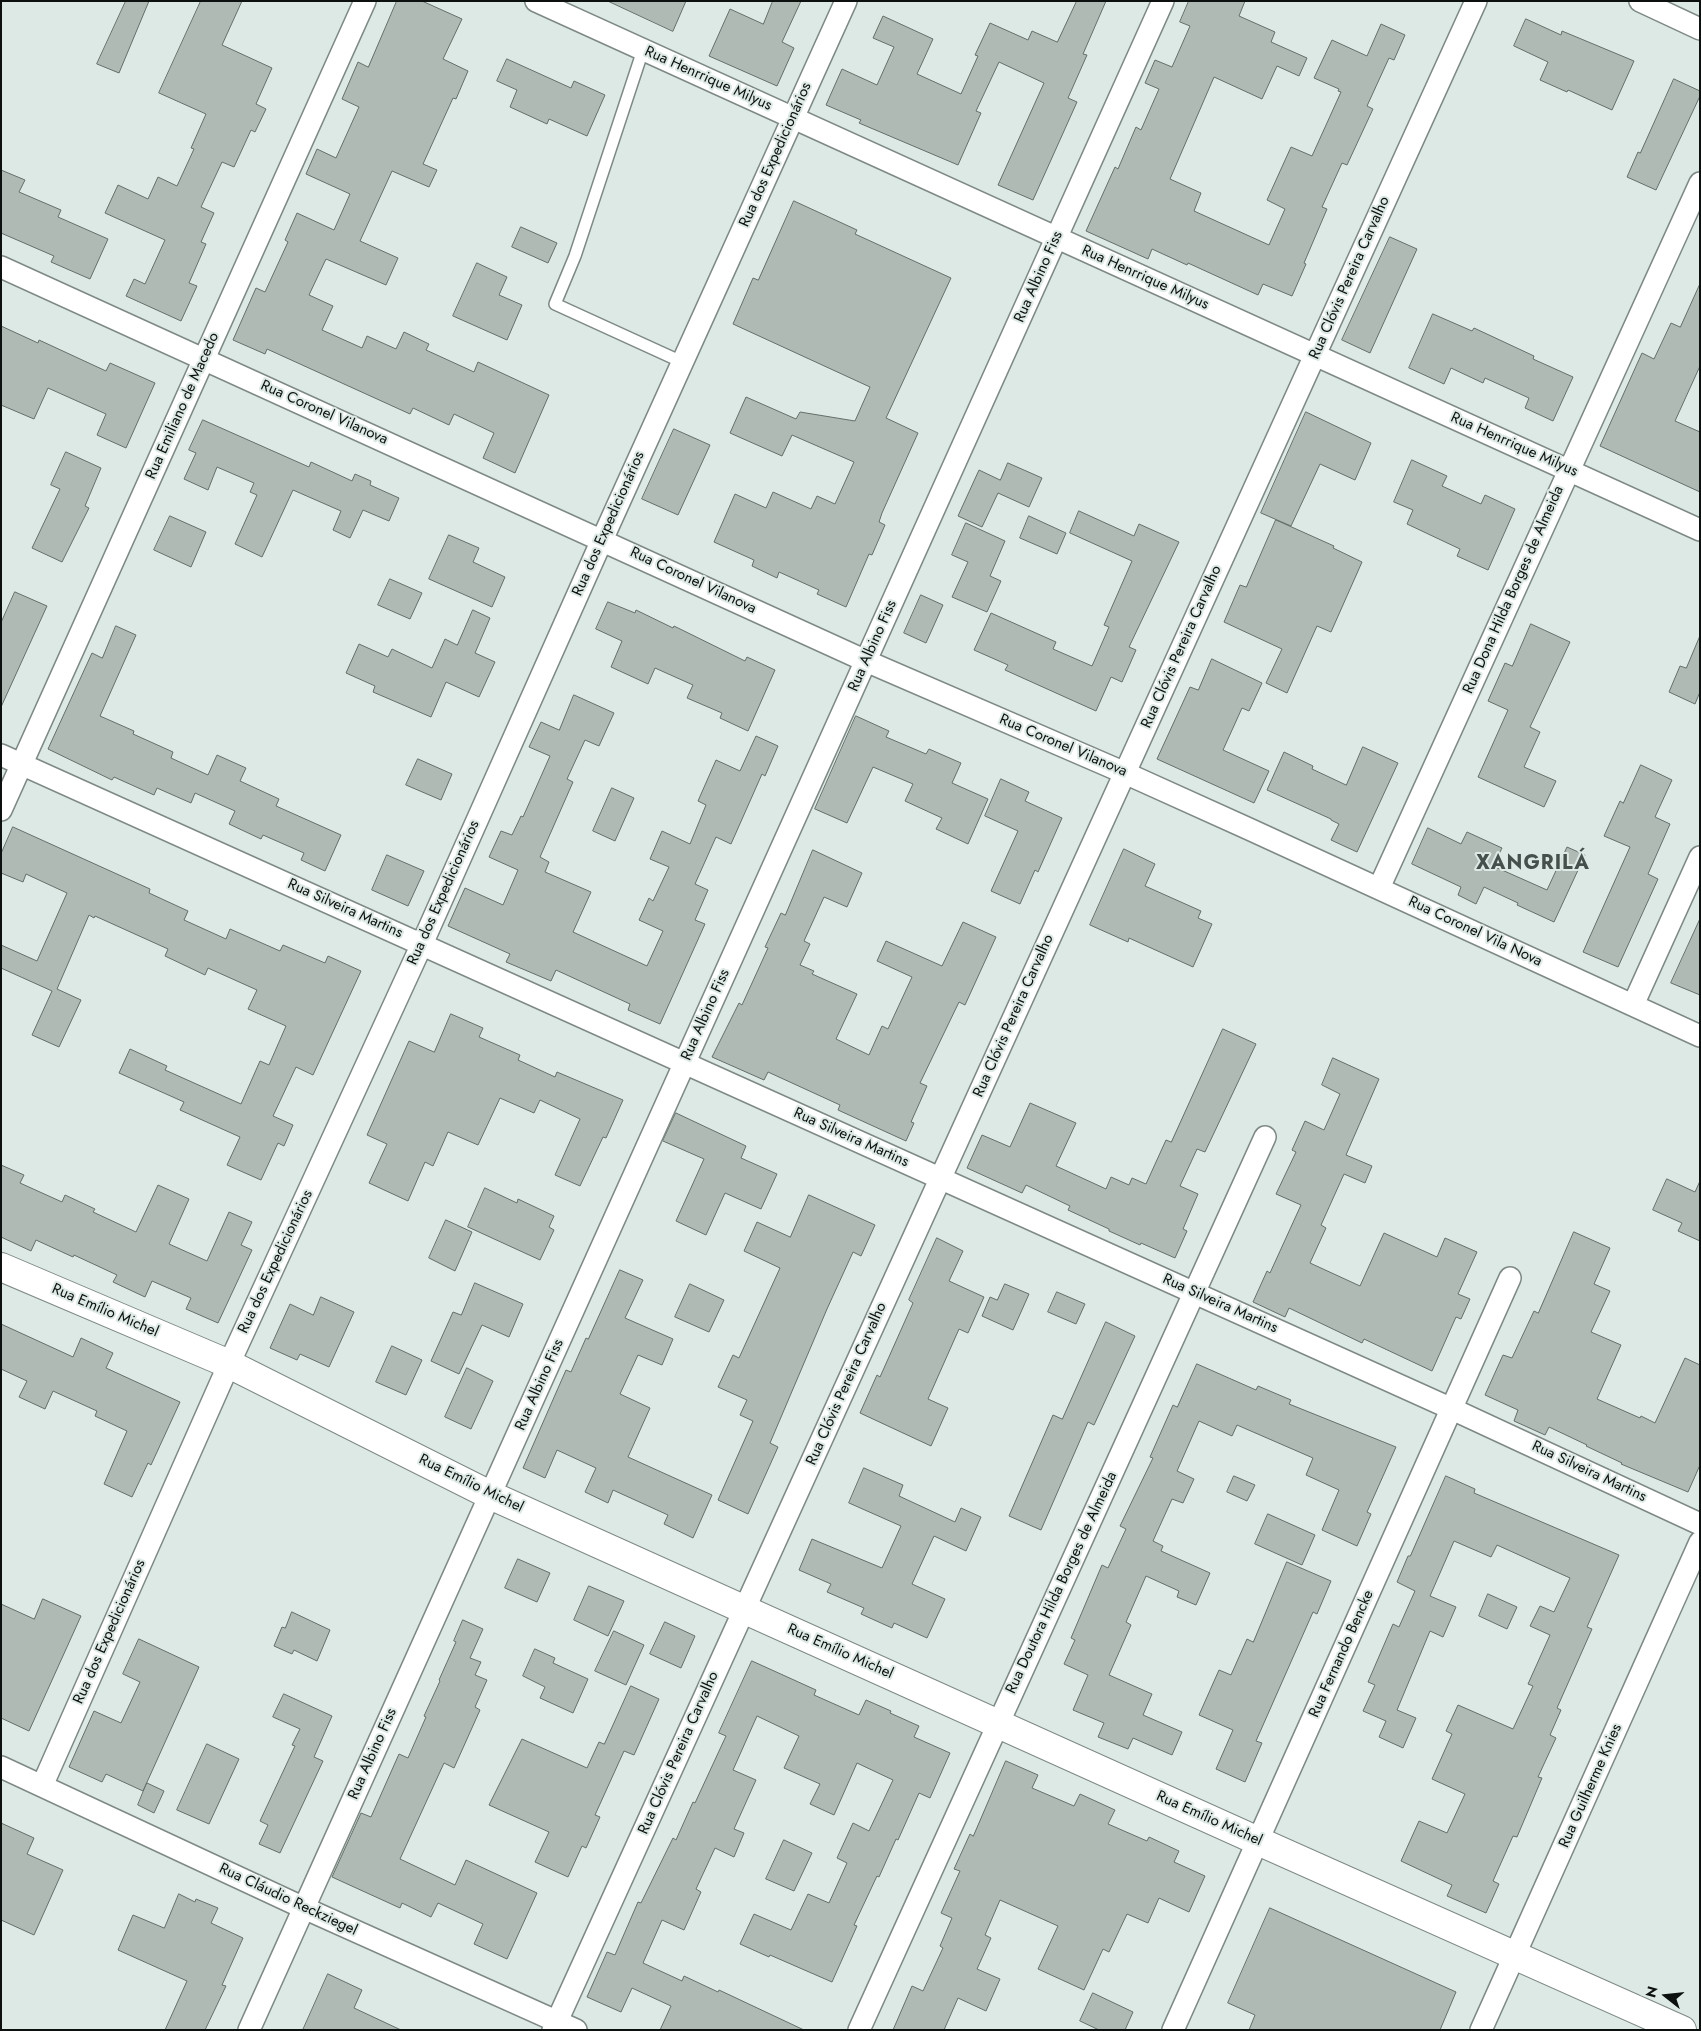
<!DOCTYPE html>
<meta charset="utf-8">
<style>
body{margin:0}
#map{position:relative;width:1701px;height:2031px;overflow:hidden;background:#dde9e4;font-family:Jost,sans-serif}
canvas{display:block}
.frame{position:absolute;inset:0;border:2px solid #0c100e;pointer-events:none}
.north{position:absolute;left:1641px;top:1971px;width:50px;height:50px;-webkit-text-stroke:4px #dde9e4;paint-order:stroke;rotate:286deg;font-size:14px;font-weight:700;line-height:20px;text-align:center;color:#0c100e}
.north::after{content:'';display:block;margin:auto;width:18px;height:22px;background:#0c100e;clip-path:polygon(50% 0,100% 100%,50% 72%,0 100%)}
</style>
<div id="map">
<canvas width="1701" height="2031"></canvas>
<div class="frame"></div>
<div class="north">N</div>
</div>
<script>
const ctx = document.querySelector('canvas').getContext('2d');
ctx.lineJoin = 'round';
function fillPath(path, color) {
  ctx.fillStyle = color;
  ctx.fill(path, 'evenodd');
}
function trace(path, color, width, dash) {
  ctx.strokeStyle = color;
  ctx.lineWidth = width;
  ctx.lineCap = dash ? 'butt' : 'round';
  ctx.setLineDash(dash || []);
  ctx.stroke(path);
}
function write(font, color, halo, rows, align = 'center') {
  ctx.font = font + ' Jost,sans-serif';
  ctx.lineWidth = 4;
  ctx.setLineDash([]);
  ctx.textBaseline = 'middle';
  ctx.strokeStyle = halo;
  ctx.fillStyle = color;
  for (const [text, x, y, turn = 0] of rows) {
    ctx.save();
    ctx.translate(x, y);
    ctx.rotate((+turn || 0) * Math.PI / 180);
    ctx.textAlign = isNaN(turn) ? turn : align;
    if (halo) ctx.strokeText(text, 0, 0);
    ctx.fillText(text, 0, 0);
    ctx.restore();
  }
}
const building = new Path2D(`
 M126,1H149L119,73L97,64Z
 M201,1H242L222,45L272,68L256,104L266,109L255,132L251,130L234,167L222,162L201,207L214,213L201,242L206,244L189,283L197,286L181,321L126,296L134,279L145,284L165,240L105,213L118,185L148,199L158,177L177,186L194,149L191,148L206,114L159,93Z
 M397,1H422L462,19L443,59L468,71L456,99L453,98L423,164L437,170L429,187L392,171L360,241L398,258L386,285L326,259L309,295L333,306L322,330L362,348L367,336L396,349L404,332L429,344L426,350L474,372L478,362L549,395L515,473L483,458L494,433L454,414L449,425L413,408L410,414L267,349L265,354L233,340L256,288L265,292L288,242L285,240L297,213L334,230L350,194L306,174L317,149L336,158L359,107L342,99L358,62L368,67Z
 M608,1H686L673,31Z
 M773,1H801L782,42L794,48L777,86L709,56L730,9L763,24Z
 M1077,1H1106L1083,54L1087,55L1068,98L1077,102L1033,200L998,185L1044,83L999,62L976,111L981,113L958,165L859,123L861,120L826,105L842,69L877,85L894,47L873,38L883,16L933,39L917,74L961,94L978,56L975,55L990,23L1028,40L1032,31L1057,42Z
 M1189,1H1245L1239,16L1275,32L1271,42L1307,58L1299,76L1277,66L1262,99L1214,77L1170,179L1201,193L1194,211L1269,245L1285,209L1267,200L1291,147L1312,156L1341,92L1338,91L1339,89L1314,78L1332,40L1367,56L1381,24L1405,35L1394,60L1389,58L1367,106L1373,109L1347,165L1342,163L1322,207L1327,209L1304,263L1306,264L1292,296L1263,284L1258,295L1188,263L1187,265L1152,249L1148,259L1086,231L1115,167L1118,169L1136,127L1141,130L1159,89L1145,83L1155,60L1172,67L1190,26L1180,22Z
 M1526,19L1561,35L1562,31L1634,61L1612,110L1568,90L1567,92L1540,80L1548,62L1514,46Z
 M507,59L571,88L574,81L605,95L587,136L549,119L547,124L510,107L517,90L497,81Z
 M1674,79L1700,91V96L1656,190L1627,177L1638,152L1640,153Z
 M1,170L25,180L19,192L61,210L58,217L108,239L90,279L51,262L54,256L1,233Z
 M794,201L857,230L855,234L951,278L886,418L918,433L882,513L879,522L885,525L872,555L869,554L846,607L817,594L819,590L779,572L777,578L752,566L754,560L714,542L735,494L766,508L773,492L811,509L817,496L835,504L854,462L792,435L782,456L730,433L746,397L796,419L800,412L855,421L870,387L733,324L753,278L758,280Z
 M521,227L557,243L548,263L512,247Z
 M1390,237L1417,249L1370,353L1342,340Z
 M477,263L507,277L499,295L522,305L507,340L453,316Z
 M1700,284V366L1675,421L1700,432V492L1600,446L1642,353L1654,359L1671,323L1680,327Z
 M1433,314L1472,331L1474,328L1534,356L1533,359L1573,377L1553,421L1525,408L1529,398L1485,378L1483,383L1451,368L1444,384L1409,368Z
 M1,326L38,343L39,340L106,371L110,363L155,383L126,448L97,435L106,414L48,388L34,419L1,405Z
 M1306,412L1371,443L1355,480L1320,464L1291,526L1261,513Z
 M203,420L309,467L311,462L352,481L355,474L371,481L370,485L399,498L389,521L363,510L350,538L333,530L341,511L293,490L262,557L235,544L257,495L250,492L254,483L217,467L208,490L184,479L196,453L189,450Z
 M674,429L710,445L678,515L642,499Z
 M66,452L101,468L85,506L89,508L62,562L32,548L60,489L51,485Z
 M1412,460L1447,476L1442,486L1481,504L1485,495L1515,509L1488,570L1457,556L1460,549L1407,524L1413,510L1394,502Z
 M1008,463L1042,478L1029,507L998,493L982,527L958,516L979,470L1000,480Z
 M1079,511L1134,536L1139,524L1179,542L1129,647L1136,650L1122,682L1111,677L1096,711L1005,670L1008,665L974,650L991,613L1056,642L1053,649L1092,666L1109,627L1104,625L1132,561L1070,533Z
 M170,516L206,532L191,567L154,550Z
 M1029,516L1066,533L1057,554L1020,538Z
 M1276,520L1334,546L1333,548L1362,562L1331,632L1317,626L1287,693L1266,683L1282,649L1224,622L1240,585L1246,587Z
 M966,523L1005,541L990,576L1001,581L987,612L952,597L968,562L952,555Z
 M449,535L479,548L473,562L505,577L492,607L429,579Z
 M390,579L422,593L410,619L378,605Z
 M15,592L47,606L1,707V623Z
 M921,595L943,605L926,643L904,633Z
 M608,602L635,613L636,610L673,628L674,626L745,661L747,657L775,670L748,731L720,718L722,713L687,698L693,685L655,668L648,684L611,667L622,641L596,629Z
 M473,610L490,618L475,653L495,662L479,697L446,682L431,717L373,692L375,686L346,673L359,644L388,657L392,649L432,668L445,639L457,645Z
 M1531,624L1570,642L1530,727L1540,732L1524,767L1556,781L1544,807L1478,777L1508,710L1488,701L1505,663L1512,666Z
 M116,626L136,635L100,716L134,731L133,734L173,752L171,758L208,775L217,755L246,768L240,781L279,799L276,806L341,835L325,871L301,860L304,853L263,835L261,839L229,824L235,811L195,793L191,803L157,788L154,795L114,777L112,780L48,749L92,653L102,658Z
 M1700,636V692L1695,704L1669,692L1680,666L1686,668Z
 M1212,659L1262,683L1249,711L1242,708L1223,750L1269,771L1254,803L1157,759L1190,687L1198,690Z
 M574,695L614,713L599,746L585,740L567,779L573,782L540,857L549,862L545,872L591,892L573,932L647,966L663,931L639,920L649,898L653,901L669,867L650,859L662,831L690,844L706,805L698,801L716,760L740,771L756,736L778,746L765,776L762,774L731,844L716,837L695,884L708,890L695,920L705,924L660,1024L628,1010L630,1004L556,970L551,981L506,962L510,954L448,926L465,888L503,905L518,870L489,857L501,831L512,835L521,816L523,817L550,756L529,747L541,722L559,730Z
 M856,716L889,731L886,737L926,754L929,749L961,763L952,783L988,799L968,844L936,829L942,818L905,801L913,784L873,767L847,823L815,809Z
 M1363,747L1398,763L1357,852L1331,840L1339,824L1331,820V819L1267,790L1284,752L1313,766L1312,769L1346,785Z
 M418,759L452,774L441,800L406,785Z
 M1641,765L1672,780L1655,817L1670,824L1648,874L1658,879L1618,967L1583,952L1630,847L1604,836L1620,801L1623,803Z
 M1001,779L1029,792L1025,801L1062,818L1038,872L1035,870L1020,904L991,891L1018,831L985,816Z
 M612,788L634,798L615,841L593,831Z
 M13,827L150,889L149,893L188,911L184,920L226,939L230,929L280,951L283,945L325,963L328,956L361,971L313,1075L296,1067L273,1116L293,1125L284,1146L278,1143L261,1180L227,1165L240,1137L180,1110L184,1102L119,1073L130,1049L167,1066L165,1070L241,1104L260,1061L269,1065L286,1026L248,1009L257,990L208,968L205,975L165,956L168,949L95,916L94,918L89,915L57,989L81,1000L59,1047L32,1035L52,991L1,968V945L37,961L67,893L26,874L23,882L1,873V854Z
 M1428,828L1461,844L1467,832L1502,848L1493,866L1547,890L1567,847L1585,855L1554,922L1517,905L1518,903L1484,887L1476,904L1458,895L1461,887L1412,864Z
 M1124,849L1155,864L1145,886L1201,911L1198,918L1212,924L1193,967L1129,938L1128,942L1090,925Z
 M813,850L862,873L847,907L824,897L804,941L810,944L800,965L814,971L812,974L857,994L836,1039L869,1055L882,1026L888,1029L912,977L877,961L886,941L942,966L963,922L996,937L965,1005L959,1002L920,1083L927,1086L911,1122L914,1123L906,1141L838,1110L840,1105L768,1072L764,1080L712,1057L739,1003L742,1005L768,948L765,947L781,913L785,915Z
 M387,855L424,871L408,906L372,890Z
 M1700,919V995L1671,983Z
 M451,1014L483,1028L479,1037L520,1055L518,1060L555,1077L557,1072L623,1100L606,1138L603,1137L580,1186L555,1175L580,1119L540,1100L534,1113L500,1098L478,1145L448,1132L433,1166L425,1162L408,1201L369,1183L387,1144L367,1135L409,1041L434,1052Z
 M1223,1029L1256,1044L1205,1152L1197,1149L1180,1186L1198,1194L1183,1229L1187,1231L1175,1258L1141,1243L1140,1245L1109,1231V1229L1068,1210L1070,1206L1026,1185L1022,1193L967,1168L982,1135L1010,1147L1030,1103L1076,1123L1056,1166L1106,1189L1111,1177L1129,1185L1132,1178L1146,1184L1166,1140L1171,1142Z
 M1333,1058L1379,1079L1346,1155L1372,1166L1365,1183L1344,1174L1321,1225L1326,1228L1310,1263L1360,1286L1384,1233L1437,1257L1445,1238L1477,1252L1458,1294L1470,1299L1461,1319L1456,1317L1432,1371L1364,1339L1362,1343L1289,1308L1285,1317L1253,1302L1267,1271L1270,1273L1301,1205L1276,1194L1296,1152L1292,1150L1305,1121L1324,1130L1340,1094L1322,1085Z
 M676,1113L746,1146L741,1158L777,1174L761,1209L725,1193L706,1235L676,1221L704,1159L663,1141Z
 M1,1165L24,1175L20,1183L62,1202L65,1195L95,1209L93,1212L136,1232L158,1185L189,1199L169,1244L207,1261L229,1212L252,1222L241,1245L252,1250L218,1323L186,1309L191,1298L152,1281L145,1297L113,1282L117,1275L74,1255L73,1257L36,1240L31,1251L1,1237Z
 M1667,1179L1695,1192L1700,1181V1241L1678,1231L1682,1223L1653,1210Z
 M485,1188L517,1203L518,1199L554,1216L549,1227L554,1230L540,1260L468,1227Z
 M809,1195L875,1225L861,1256L853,1252L827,1309L770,1443L778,1447L748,1514L718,1500L753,1421L740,1415L747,1400L718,1387L733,1355L739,1358L780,1268L744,1251L757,1222L790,1237Z
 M446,1220L472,1232L455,1271L429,1258Z
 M1574,1232L1610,1248L1594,1284L1610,1291L1591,1332L1621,1345L1597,1399L1640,1418L1641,1416L1655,1423L1685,1358L1700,1365V1465L1688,1492L1621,1464L1622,1463L1586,1446L1587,1445L1549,1427L1545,1435L1514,1421L1518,1410L1485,1395L1503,1355L1512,1358L1534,1311L1538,1313Z
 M937,1238L963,1251L949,1281L984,1297L968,1333L959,1329L928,1399L948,1408L931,1446L860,1413L877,1375L880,1377L913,1303L909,1300Z
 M620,1270L643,1280L625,1318L673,1339L662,1365L638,1355L620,1394L650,1408L628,1457L712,1495L693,1538L664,1524L668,1515L613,1490L608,1503L585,1492L596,1468L557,1450L545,1478L523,1468L566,1370L571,1372L586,1338L588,1339Z
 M475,1283L523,1304L509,1337L482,1325L459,1374L431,1361L453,1312L461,1315Z
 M690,1284L724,1300L709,1332L675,1317Z
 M1005,1284L1029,1294L1013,1330L982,1316L990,1297L997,1300Z
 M1057,1292L1085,1304L1076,1324L1048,1312Z
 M321,1297L354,1312L329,1367L300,1354L297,1360L270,1348L290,1304L313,1315Z
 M1106,1322L1135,1336L1094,1425L1088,1422L1041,1530L1009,1516L1053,1415L1062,1419Z
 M1,1324L73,1357L81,1338L113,1353L106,1368L180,1402L151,1465L148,1463L132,1497L104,1484L127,1431L95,1416L97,1411L53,1391L45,1409L19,1397L27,1381L1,1369Z
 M392,1346L422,1360L406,1395L376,1382Z
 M1197,1364L1256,1390L1258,1386L1291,1400L1289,1404L1396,1447L1367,1512L1371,1514L1357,1546L1322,1530L1339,1490L1306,1475L1313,1458L1237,1425L1232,1436L1199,1421L1177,1471L1194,1479L1183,1503L1172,1499L1153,1541L1163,1546L1161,1551L1210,1573L1196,1605L1177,1597L1179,1591L1146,1576L1126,1622L1131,1625L1109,1675L1152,1694L1143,1715L1182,1732L1172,1755L1133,1738L1128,1749L1098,1737L1104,1723L1073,1710L1088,1675L1064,1664L1075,1640L1071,1638L1102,1565L1108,1568L1126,1529L1120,1526L1153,1458L1150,1457L1173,1405L1177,1407Z
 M467,1368L493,1381L471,1429L445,1417Z
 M864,1468L903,1485L899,1496L955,1522L961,1508L981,1517L966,1551L934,1536L912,1584L945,1599L927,1638L894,1623L892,1628L861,1614L864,1608L827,1592L831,1584L799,1570L812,1539L882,1568L901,1526L849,1503Z
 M1234,1476L1255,1485L1247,1501L1227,1492Z
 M1446,1476L1475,1489L1474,1493L1619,1555L1587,1627L1592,1629L1557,1708L1561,1710L1550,1735L1556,1738L1538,1777L1542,1778L1517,1837L1513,1836L1493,1881L1499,1884L1486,1913L1447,1896L1452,1885L1401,1861L1419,1821L1447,1833L1465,1794L1432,1779L1452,1734L1446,1731L1458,1705L1513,1729L1533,1686L1528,1684L1550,1635L1530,1626L1540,1606L1554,1612L1570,1578L1497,1545L1491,1557L1454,1541L1430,1596L1456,1607L1443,1637L1430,1631L1397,1710L1416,1718L1403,1748L1379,1737L1386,1721L1363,1711L1375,1685L1368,1682L1393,1624L1399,1627L1415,1591L1397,1582L1408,1556H1410Z
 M1268,1514L1315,1535L1302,1565L1255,1544Z
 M518,1559L550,1573L537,1602L505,1588Z
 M1287,1562L1331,1581L1317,1614L1313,1612L1256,1741L1262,1743L1245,1782L1216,1769L1233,1730L1199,1715L1219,1670L1231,1675L1247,1639L1253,1642Z
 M589,1586L624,1601L608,1636L574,1620Z
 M1488,1594L1517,1607L1507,1629L1479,1616Z
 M43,1599L81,1616L29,1731L1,1718V1604L34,1619Z
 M292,1612L330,1630L317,1661L294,1650L292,1654L274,1646L282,1627L285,1628Z
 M463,1620L483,1629L470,1658L481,1662L475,1675L487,1680L475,1707L480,1710L454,1768L444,1763L400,1859L455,1885L466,1860L537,1893L507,1959L474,1944L483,1924L438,1903L431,1917L402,1903L400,1908L332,1877L361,1813L371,1817L399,1754L408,1758L426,1717L424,1716L440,1681L439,1680L456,1642L454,1641Z
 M665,1622L695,1636L681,1668L650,1654Z
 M614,1631L644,1645L626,1685L595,1671Z
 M139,1639L199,1667L143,1791L106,1774L102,1782L69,1767L94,1711L121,1723L140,1682L123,1674Z
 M535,1649L555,1658L553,1663L588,1679L573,1713L540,1698L545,1687L523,1676Z
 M752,1661L816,1690L814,1695L859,1715L866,1700L891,1711L890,1713L919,1726L914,1737L950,1753L930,1798L919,1793L898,1840L896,1839L879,1877L877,1876L854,1925L857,1926L832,1982L770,1955L769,1957L740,1944L754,1914L791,1930L808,1894L829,1903L847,1863L837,1858L853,1823L869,1831L893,1780L857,1763L834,1815L810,1804L820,1784L784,1768L799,1736L757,1716L733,1770L756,1780L734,1829L744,1833L734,1857L715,1848L696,1889L701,1892L684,1930L662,1920L643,1963L682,1981L684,1976L718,1992L719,1990L804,2030H660L671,2006L632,1988L621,2012L587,1997L607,1952L615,1955L638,1902L641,1903L673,1838L676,1840L693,1802L695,1803L726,1736L719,1733Z
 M631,1686L659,1699L634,1755L624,1751L595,1815L600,1817L586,1848L582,1846L568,1877L535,1862L549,1832L489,1805L522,1739L587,1768L599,1742L604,1744Z
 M284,1694L332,1716L314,1757L323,1761L280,1853L259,1844L268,1825L260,1821L295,1746L292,1745L300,1729L273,1717Z
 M207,1744L239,1759L209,1824L177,1810Z
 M1006,1761L1038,1775L1032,1788L1074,1806L1080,1794L1115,1810L1108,1824L1147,1841L1149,1837L1179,1851L1174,1862L1205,1876L1189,1912L1159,1898L1148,1923L1127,1914L1109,1952L1103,1949L1084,1990L1038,1969L1058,1926L1000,1900L985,1935L991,1938L977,1969L1000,1979L986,2011L958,1998L944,2030H893L912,1986L923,1991L943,1948L940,1946L952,1918L941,1913L960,1871L954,1869L970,1834L973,1836Z
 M147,1783L164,1791L154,1813L138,1805Z
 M1,1823L34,1838L27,1854L63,1870L34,1935L1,1920Z
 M784,1840L812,1853L794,1891L766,1879Z
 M179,1894L195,1902L196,1899L218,1908L211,1923L243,1938L222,1985L226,1986L205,2030H165L187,1981L118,1950L133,1915L164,1928Z
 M1270,1908L1456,1992L1440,2030H1249L1255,2015L1228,2003Z
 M328,1974L362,1990L354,2008L401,2030H303Z
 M1093,1993L1133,2012L1125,2030H1099L1080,2021Z`);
const service = new Path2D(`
 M643,50L575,256L555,304L682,362`);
const minor = new Path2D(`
 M536,1L1700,530
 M1640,1L1700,29
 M1,267L866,661L1125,773L1249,829L1700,1036
 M1,755L1452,1409L1700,1524
 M1,810L365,1
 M1379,888L1700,183
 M1633,1005L1700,857
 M1,1767L304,1908L576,2030
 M42,1786L229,1364L422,944L602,540L846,1
 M249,2030L1163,1
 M553,2030L1476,1
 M859,2030L1265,1137
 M1173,2030L1510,1278
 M1481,2030L1700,1542`);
const tertiary = new Path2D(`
 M1,1267L229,1364L490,1495L1258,1841L1682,2030`);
const streetNames = [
 ["Rua Henrrique Milyus",708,79,24],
 ["Rua dos Expedicionários",776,155,-66],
 ["Rua Albino Fiss",1039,277,-66],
 ["Rua Henrrique Milyus",1145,278,24],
 ["Rua Clóvis Pereira Carvalho",1350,278,-66],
 ["Rua Emiliano de Macedo",183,406,-66],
 ["Rua Coronel Vilanova",324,413,24],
 ["Rua Henrrique Milyus",1514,445,24],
 ["Rua dos Expedicionários",609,524,-66],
 ["Rua Coronel Vilanova",693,581,25],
 ["Rua Dona Hilda Borges de Almeida",1514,590,-66],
 ["Rua Albino Fiss",873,646,-66],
 ["Rua Clóvis Pereira Carvalho",1182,647,-66],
 ["Rua Coronel Vilanova",1063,746,23],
 ["Rua dos Expedicionários",444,893,-66],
 ["Rua Silveira Martins",345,909,24],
 ["Rua Coronel Vila Nova",1475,932,25],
 ["Rua Albino Fiss",706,1015,-66],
 ["Rua Clóvis Pereira Carvalho",1014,1016,-66],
 ["Rua Silveira Martins",851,1138,24],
 ["Rua dos Expedicionários",276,1262,-65],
 ["Rua Silveira Martins",1220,1304,24],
 ["Rua Emílio Michel",105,1311,23],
 ["Rua Clóvis Pereira Carvalho",847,1384,-66],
 ["Rua Albino Fiss",540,1385,-66],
 ["Rua Silveira Martins",1589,1472,25],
 ["Rua Emílio Michel",471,1484,26],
 ["Rua Doutora Hilda Borges de Almeida",1062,1583,-65],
 ["Rua dos Expedicionários",110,1632,-66],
 ["Rua Emílio Michel",840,1652,24],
 ["Rua Fernando Bencke",1342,1654,-66],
 ["Rua Clóvis Pereira Carvalho",679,1753,-66],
 ["Rua Albino Fiss",373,1754,-66],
 ["Rua Guilherme Knies",1591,1786,-66],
 ["Rua Emílio Michel",1209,1819,24],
 ["Rua Cláudio Reckziegel",288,1900,25]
];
const districtNames = [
 ["XANGRILÁ",1533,864]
];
fillPath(building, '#afbab5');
trace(building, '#646e6a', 1);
trace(service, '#7e8984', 14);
trace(minor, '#7e8984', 24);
trace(tertiary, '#7e8984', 30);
trace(service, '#fff', 11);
trace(minor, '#fff', 21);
trace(tertiary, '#fff', 28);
write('15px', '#0c100e', '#dde9e4', streetNames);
ctx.letterSpacing = '1px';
write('bold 20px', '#454f4b', '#dde9e4', districtNames);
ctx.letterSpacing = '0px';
</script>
